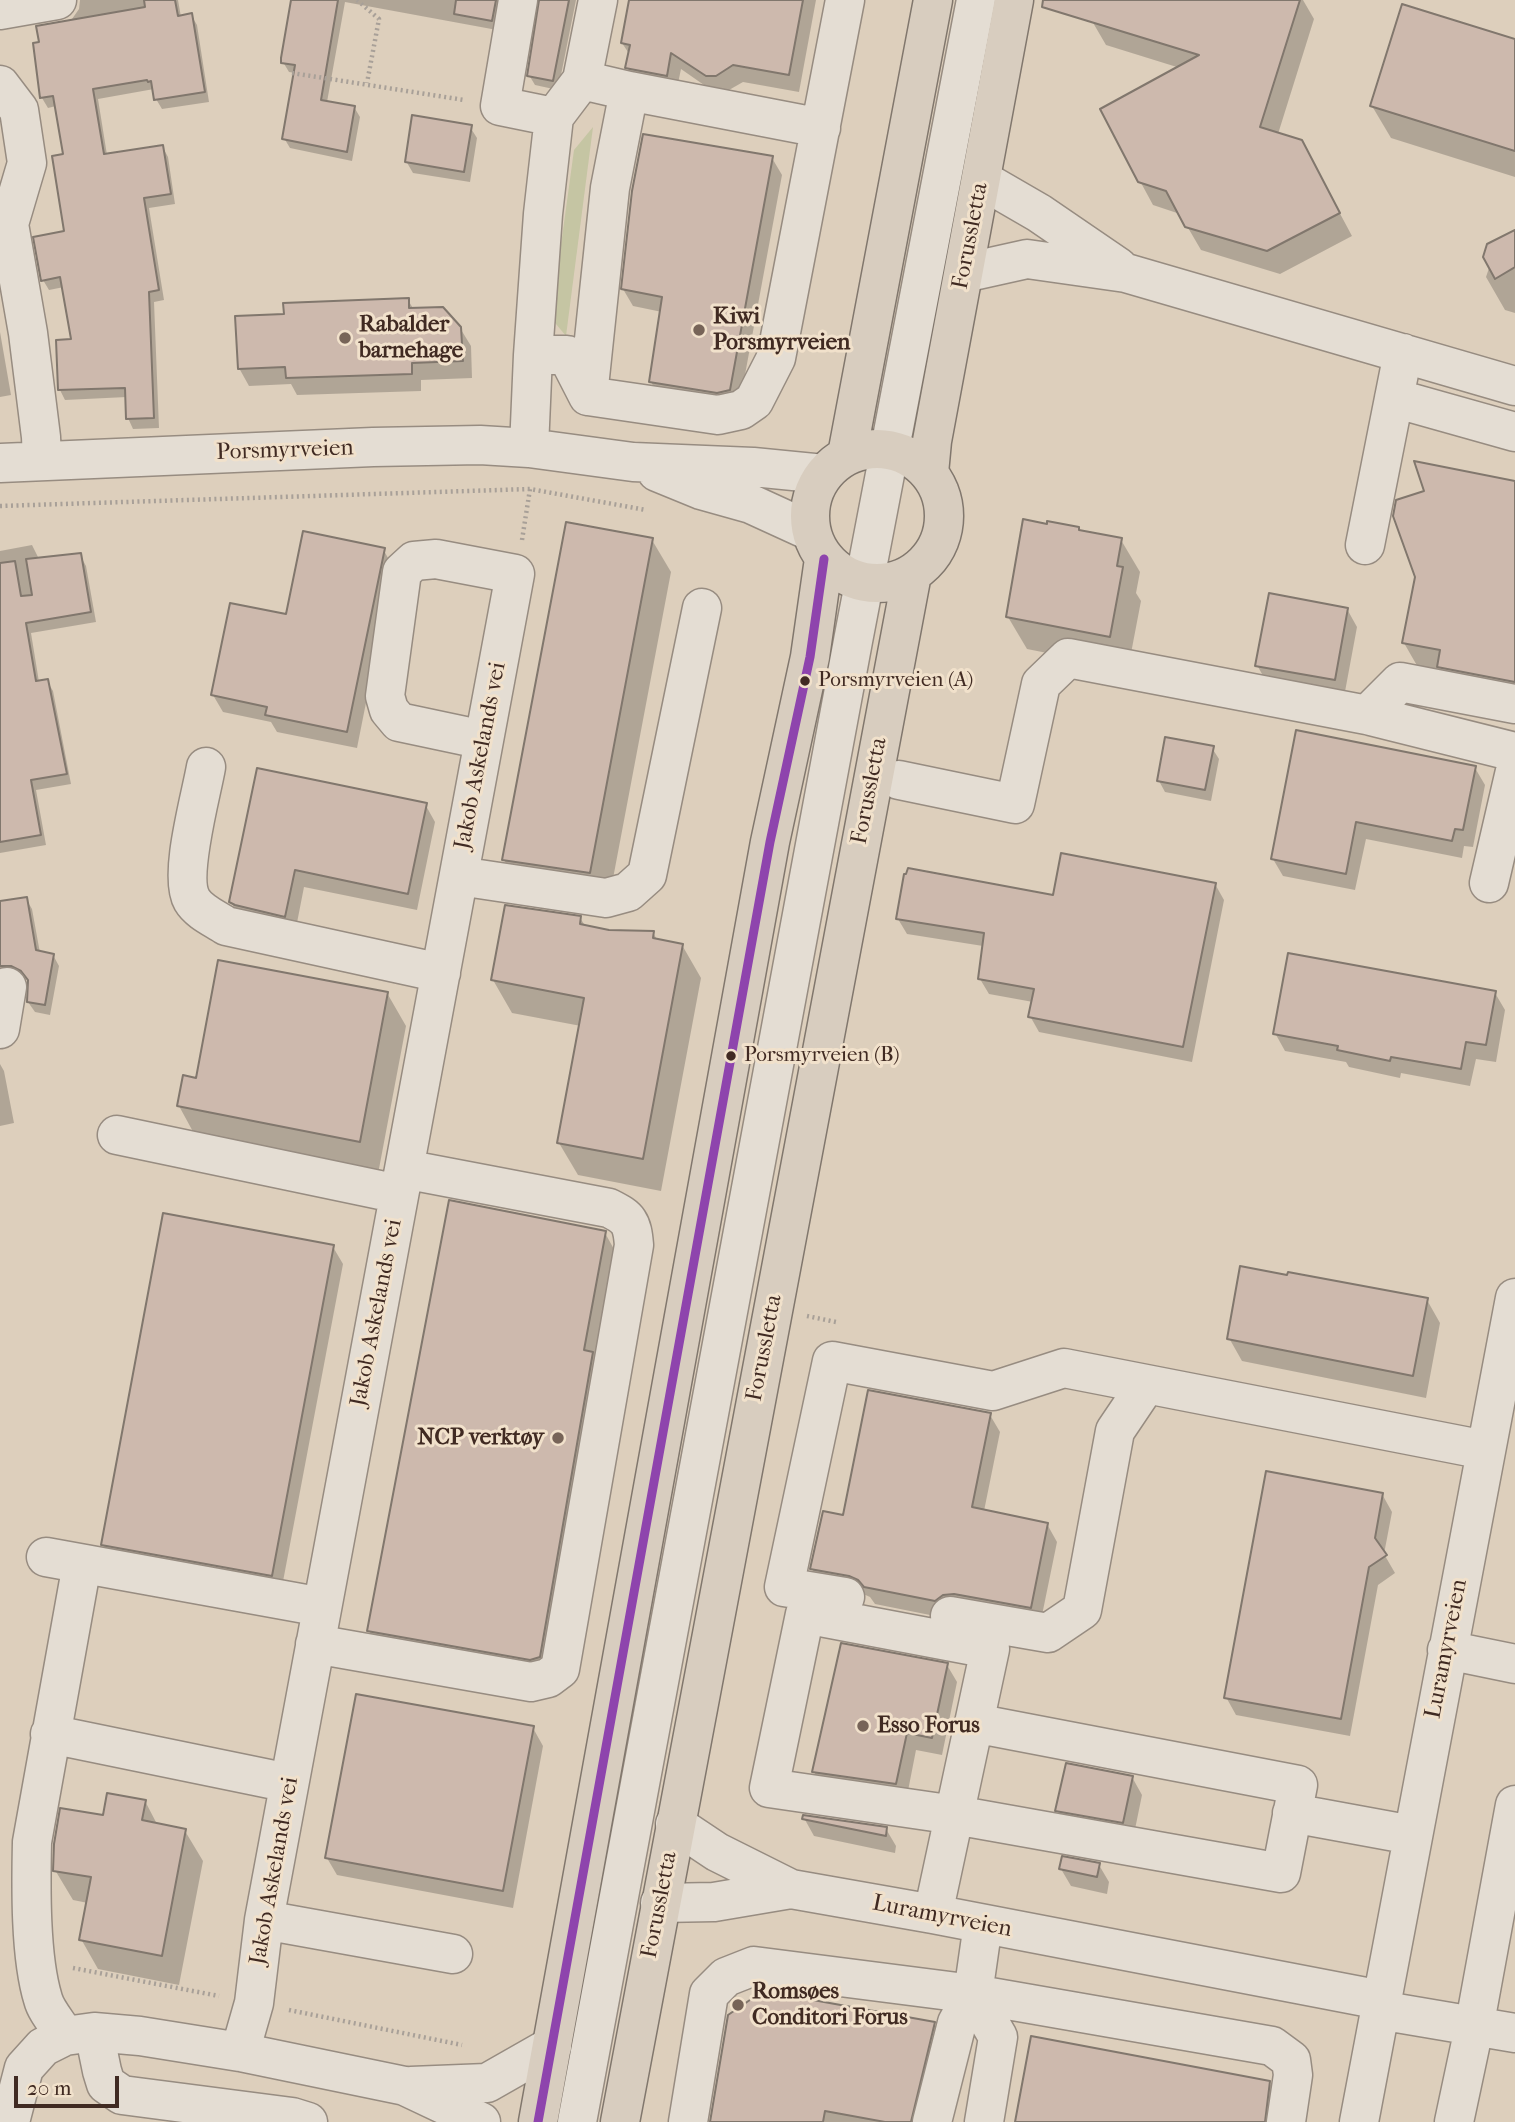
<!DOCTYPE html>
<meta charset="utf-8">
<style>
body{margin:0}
#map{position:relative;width:1515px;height:2122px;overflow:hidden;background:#ddcfbc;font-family:"IM FELL French Canon",serif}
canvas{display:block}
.scale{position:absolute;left:14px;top:2076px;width:105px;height:32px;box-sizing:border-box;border:4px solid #402a22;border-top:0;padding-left:9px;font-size:21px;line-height:24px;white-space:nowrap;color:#402a22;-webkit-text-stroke:5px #f1e1cb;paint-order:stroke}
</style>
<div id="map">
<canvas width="1515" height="2122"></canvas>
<div class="scale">20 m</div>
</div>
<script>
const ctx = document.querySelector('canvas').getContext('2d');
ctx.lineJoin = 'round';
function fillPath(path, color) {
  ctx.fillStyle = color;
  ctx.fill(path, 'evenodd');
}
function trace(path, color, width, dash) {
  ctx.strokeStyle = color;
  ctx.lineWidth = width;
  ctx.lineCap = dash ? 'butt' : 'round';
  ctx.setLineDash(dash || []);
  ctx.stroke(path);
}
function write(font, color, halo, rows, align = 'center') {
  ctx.font = font + ' "IM FELL French Canon",serif';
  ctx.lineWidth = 6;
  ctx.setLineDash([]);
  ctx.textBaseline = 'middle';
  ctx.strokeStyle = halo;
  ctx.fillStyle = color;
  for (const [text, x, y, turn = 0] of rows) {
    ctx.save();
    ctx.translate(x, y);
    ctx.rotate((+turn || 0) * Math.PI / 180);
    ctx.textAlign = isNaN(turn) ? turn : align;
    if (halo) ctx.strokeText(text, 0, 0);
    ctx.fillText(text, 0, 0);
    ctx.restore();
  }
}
const green = new Path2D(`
 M593,127L566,336L551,318L574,150Z`);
const shadow = new Path2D(`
 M80,0H178L181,17L191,15L197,25L209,102L162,109L156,99L154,89L98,99L107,155L162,146L168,157L175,204L149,208L164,300L154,302L159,428L133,429L128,418L127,397L65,400L60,390L73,341L64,287L49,290L43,280L66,233L65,155L56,106L48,108L42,98L41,43L61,23L72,19L79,9Z
 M292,0H504L497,30L345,2L327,102L354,107L360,117L352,161L290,148L284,138L295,73L289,72L283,62Z
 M541,0H576L558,90L535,85L529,75Z
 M631,0H816L799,92L743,82L722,94L714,92L681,69L676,93L637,85L627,67L630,55L622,43Z
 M1099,0H1303L1314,19L1278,134L1314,165L1352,236L1280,274L1201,250L1180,214L1153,205L1140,181L1180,68L1106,45L1092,21Z
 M1515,41V177L1391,138L1372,106Z
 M470,127L477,138L470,182L413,173L406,161Z
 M772,158L782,175L739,407L661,399L651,382L662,312L633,306L623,289Z
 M1515,244V313L1505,310L1486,277L1490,265Z
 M408,300L414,310L460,328L471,346L472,378L421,380V391L297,395L291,384L249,386L239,368L285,315Z
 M0,332L11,395L0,397Z
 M1515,482V710L1423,676L1404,643Z
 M1080,532L1121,540L1140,572L1136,593L1141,601L1128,669L1027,649L1008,617Z
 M652,540L671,572L608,905L522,893L504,860Z
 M32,545L39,559L80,555L86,566L96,622L31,633L39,682L47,681L53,691L71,784L36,790L46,845L0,853V551Z
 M383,549L393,567L357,748L277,732L271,722L223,712L213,695L287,616Z
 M1347,609L1357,627L1344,697L1267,683L1257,665Z
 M1212,748L1219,759L1211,801L1165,792L1159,781Z
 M1475,768L1485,785L1473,847L1464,846L1462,858L1366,839L1355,890L1283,876L1273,859Z
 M425,804L435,822L417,910L304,887L295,933L241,920L231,902Z
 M1215,884L1224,900L1192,1062L1039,1032L1030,1016L1033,1002L989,994L980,979L983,946L907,934L898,919L1054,897Z
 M26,899L32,909L40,953L53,955L59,966L50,1015L35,1012L28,1002L29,981L18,976L0,981V903Z
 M580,918L586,927L609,932L653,933L658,941L682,945L701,978L661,1191L578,1175L559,1143L581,1026L512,1013L493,980Z
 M387,993L406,1026L378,1174L197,1139L179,1106L197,1080Z
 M1495,993L1505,1010L1496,1062L1476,1059L1470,1086L1401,1073L1400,1078L1349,1067L1346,1062L1285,1051L1275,1033Z
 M0,1064L4,1071L14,1123L0,1126Z
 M605,1233L615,1251L549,1674L379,1648L369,1631Z
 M333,1247L343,1264L281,1592L113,1562L102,1544Z
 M1427,1300L1440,1323L1426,1398L1242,1361L1229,1338Z
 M990,1415L1000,1432L984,1511L1047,1524L1057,1542L1040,1625L945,1618L875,1604L870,1597L861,1593L822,1586L812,1569L845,1517Z
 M1382,1494L1392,1512L1384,1554L1395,1573L1378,1585L1350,1736L1236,1715L1226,1697Z
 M947,1665L957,1682L942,1755L916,1750L906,1801L824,1789L814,1772Z
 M533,1728L543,1746L513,1908L337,1875L327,1858Z
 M1132,1777L1142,1795L1133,1839L1067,1828L1057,1810Z
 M145,1801L158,1826L185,1831L203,1861L179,1985L98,1969L81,1939L88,1903L73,1900L55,1870L104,1817Z
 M804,1818L886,1829L896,1846L895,1853L814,1836Z
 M1099,1865L1109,1882L1107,1894L1071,1886L1061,1869Z
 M934,2023L944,2041L923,2122H712Z
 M1269,2082L1279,2100L1276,2122H1017Z`);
const building = new Path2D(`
 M144,0H175L178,16L192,13L205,92L154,100L151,81L148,82L147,80L93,89L104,154L163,145L171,194L144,198L159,290L149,292L154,418L126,419L125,388L58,390L56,340L71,339L60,277L41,281L33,237L64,231L52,156L63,154L53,96L40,98L33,43L39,42L36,26L145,7Z
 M291,0H338L321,100L355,106L347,152L282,139L295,65L281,63V58Z
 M456,0H496L492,21L454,14Z
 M539,0H569L553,81L527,76Z
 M629,0H803L789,75L733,65L716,76H706L671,53L667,76L625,68L630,45L621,43Z
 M1043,0H1300L1260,127L1302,140L1340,213L1267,251L1185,227L1166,191L1138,182L1100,109L1199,55L1042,7Z
 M1402,4L1515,39V151L1370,106Z
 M412,115L472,125L464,172L405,162Z
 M643,134L773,156L730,390L717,393L649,382L662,297L621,289L632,191Z
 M1515,230V267L1495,279L1483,257L1487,244Z
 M409,298V308L443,307L461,327L463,361L412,363V374L286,378L285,367L238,369L235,316L284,314L283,303Z
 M1414,461L1515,481V682L1437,667L1440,650L1402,643L1415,577L1393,516L1396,500L1424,491Z
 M1023,519L1047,524V521L1079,527V530L1122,538L1117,566L1123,567L1110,637L1006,617Z
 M566,522L653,538L590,873L502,860Z
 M303,531L385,548L347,732L265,715L267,707L211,695L230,603L286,614Z
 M81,553L91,612L26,623L36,681L48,679L67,774L31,780L41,835L0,842V563L15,561L21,596L32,595L26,559Z
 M1269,593L1348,608L1335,680L1255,666Z
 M1296,730L1476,766L1463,830L1455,829L1452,841L1356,822L1346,874L1271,859Z
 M1165,737L1214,746L1205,790L1157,781Z
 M257,768L427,803L408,894L295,870L285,917L235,905L229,902Z
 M1061,853L1216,883L1183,1047L1028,1017L1034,989L978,979L984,933L896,919L904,874H906L908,868L1053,895Z
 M27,897L36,950L54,954L45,1005L27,1002L28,980L21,971L11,966H0V901Z
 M505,905L581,916L580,924L609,930L654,931L653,938L683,944L643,1159L557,1143L584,998L491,980Z
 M1288,953L1496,991L1486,1045L1466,1042L1461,1069L1391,1057L1390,1061L1337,1050L1338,1046L1273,1034Z
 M218,960L388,992L360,1142L177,1106L183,1075L196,1078Z
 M449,1200L606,1231L584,1350L593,1352L540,1657L530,1660L367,1631Z
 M163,1213L334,1245L272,1576L101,1545Z
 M1240,1266L1287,1275L1288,1272L1428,1298L1413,1376L1227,1339Z
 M868,1390L991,1413L972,1507L1048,1523L1031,1608L954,1594L943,1595L935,1601L864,1587L858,1580L849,1576L810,1569L823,1511L843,1515Z
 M1266,1471L1383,1493L1375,1538L1387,1555L1369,1567L1341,1719L1224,1698Z
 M841,1643L948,1663L932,1738L907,1733L896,1784L812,1772Z
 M356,1694L534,1726L503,1891L325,1858Z
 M1066,1763L1133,1776L1123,1823L1055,1811Z
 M107,1793L146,1800L142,1820L186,1829L162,1956L79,1940L91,1877L53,1871L54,1844L60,1808L103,1815Z
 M803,1815L887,1827L886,1836L802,1819Z
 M1062,1856L1100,1863L1097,1877L1059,1869Z
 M763,1991L935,2022L911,2122H885L825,2111L823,2122H710L728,2015Z
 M1031,2036L1270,2081L1265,2122H1015Z`);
const path = new Path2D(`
 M357,0L379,19L367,83
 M292,73L464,100
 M0,506L530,489L646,510
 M522,540L530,489
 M807,1316L836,1322
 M73,1968L219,1996
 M289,2010L462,2045`);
const minor = new Path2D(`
 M518,0L500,106L554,117
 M0,10L57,0
 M582,80L598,0
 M0,85L19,110L27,163L9,224L28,333L41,437L42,461
 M554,117L582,80L629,91L821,128
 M982,180L1039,213L1118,267
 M964,273L1027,259L1126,273L1515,386
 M533,355H567L588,396L718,415L741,410L754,401L776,358L845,0
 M588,396L610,188L629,91
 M1394,398L1515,432
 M529,448L533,355L543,214L554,117
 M0,463L373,447L480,445L529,448L633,462L753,467L824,474
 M657,472L701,490L751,504L810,531
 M1365,545L1403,353
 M1367,715L1400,682L1515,704
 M206,767C201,796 178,876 192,900C199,912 216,919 226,926L441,973
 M899,780L1015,804L1041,684L1068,658L1367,715L1515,752
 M459,876L606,898L628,892L647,875L702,608
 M1489,883L1515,771
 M0,1029L7,987
 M117,1135L399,1194
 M46,1557L322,1607
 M845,1597L784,1587L832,1361L993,1391L1064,1368L1485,1450
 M950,1616L1048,1633L1082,1610L1115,1431L1146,1385
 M315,1644L531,1682L548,1678L560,1669L634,1245C632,1222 629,1218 609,1208L404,1169
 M1447,1650L1515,1664
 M50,1734L289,1783
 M1292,1813L1412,1835
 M675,1824L717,1852L791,1889L933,1914L1381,2000
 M660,1903L714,1902L791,1889
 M933,1914L990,1649L805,1614L769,1788L955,1815L1281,1873L1298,1785L974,1723
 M264,1920L453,1954
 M983,1924L973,1994L998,2037L984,2122
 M1379,2010L1515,2033
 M94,2032L102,2071L106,2084L122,2095L292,2117L308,2122
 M65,2036C58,2024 46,2011 43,1999C30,1957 31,1886 32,1842L82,1564
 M240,2052L254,2003L264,1920L515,574L436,559L414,561L402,572L385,696L389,710L399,722L484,740
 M411,2086L487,2083L552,2046
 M10,2122L24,2068L43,2047L65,2036L94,2032L140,2036L240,2052L405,2086L481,2122
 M577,2122L853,641L976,0
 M688,2122L709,1994L726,1977L754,1966L973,1994L1272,2046L1291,2060L1293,2075L1286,2122
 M932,2122L957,2023L973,1994
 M1359,2122L1515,1298
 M1454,2122L1474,2028L1515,1805`);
const major = new Path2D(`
 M810 516a67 67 0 1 1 134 0a67 67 0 1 1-134 0Z
 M847,455L933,0
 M929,473L932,441L1014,0
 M538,2122L770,842L810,657L824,559
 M620,2122L912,574`);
const bus1 = new Path2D(`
 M538,2122L770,842L810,657L824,559`);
const markers = [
 [699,330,7,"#776458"],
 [345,338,7,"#776458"],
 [805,681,6,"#402a22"],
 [731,1056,6,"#402a22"],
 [558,1438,7,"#776458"],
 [863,1726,7,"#776458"],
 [738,2005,7,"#776458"]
];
const busNames = [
 ["Porsmyrveien (A)",818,681],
 ["Porsmyrveien (B)",744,1056]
];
const streetNames = [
 ["Forussletta",971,236,-79],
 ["Porsmyrveien",285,451,-2],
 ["Jakob Askelands vei",481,756,-79],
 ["Forussletta",870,791,-79],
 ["Jakob Askelands vei",377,1313,-79],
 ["Forussletta",765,1348,-79],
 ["Luramyrveien",1447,1649,-79],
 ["Jakob Askelands vei",275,1871,-80],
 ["Forussletta",660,1905,-79],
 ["Luramyrveien",942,1917,11]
];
const poiNames = [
 ["Kiwi",713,317],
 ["Porsmyrveien",713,343],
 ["Rabalder",359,325],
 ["barnehage",359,351],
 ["NCP verktøy",544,1438,"right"],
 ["Esso Forus",877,1726],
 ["Romsøes",752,1992],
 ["Conditori Forus",752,2018]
];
fillPath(green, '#c5c5a3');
fillPath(shadow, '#0003');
fillPath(building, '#cdb9ad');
trace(building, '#81776d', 2);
trace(minor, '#978c81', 41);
trace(major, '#81776d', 41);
trace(path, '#a8a098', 4.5, [2, 3.5]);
trace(minor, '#e4ddd3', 38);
trace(major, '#d8cdbf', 38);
trace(bus1, '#8e44ad', 9);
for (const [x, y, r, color] of markers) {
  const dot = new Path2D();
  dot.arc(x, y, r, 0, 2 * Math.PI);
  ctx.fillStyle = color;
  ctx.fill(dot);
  trace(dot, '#f1e1cb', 2.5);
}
write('21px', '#402a22', '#f1e1cb', busNames, 'left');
write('23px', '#402a22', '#f1e1cb', streetNames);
write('bold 23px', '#402a22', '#f1e1cb', poiNames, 'left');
</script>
